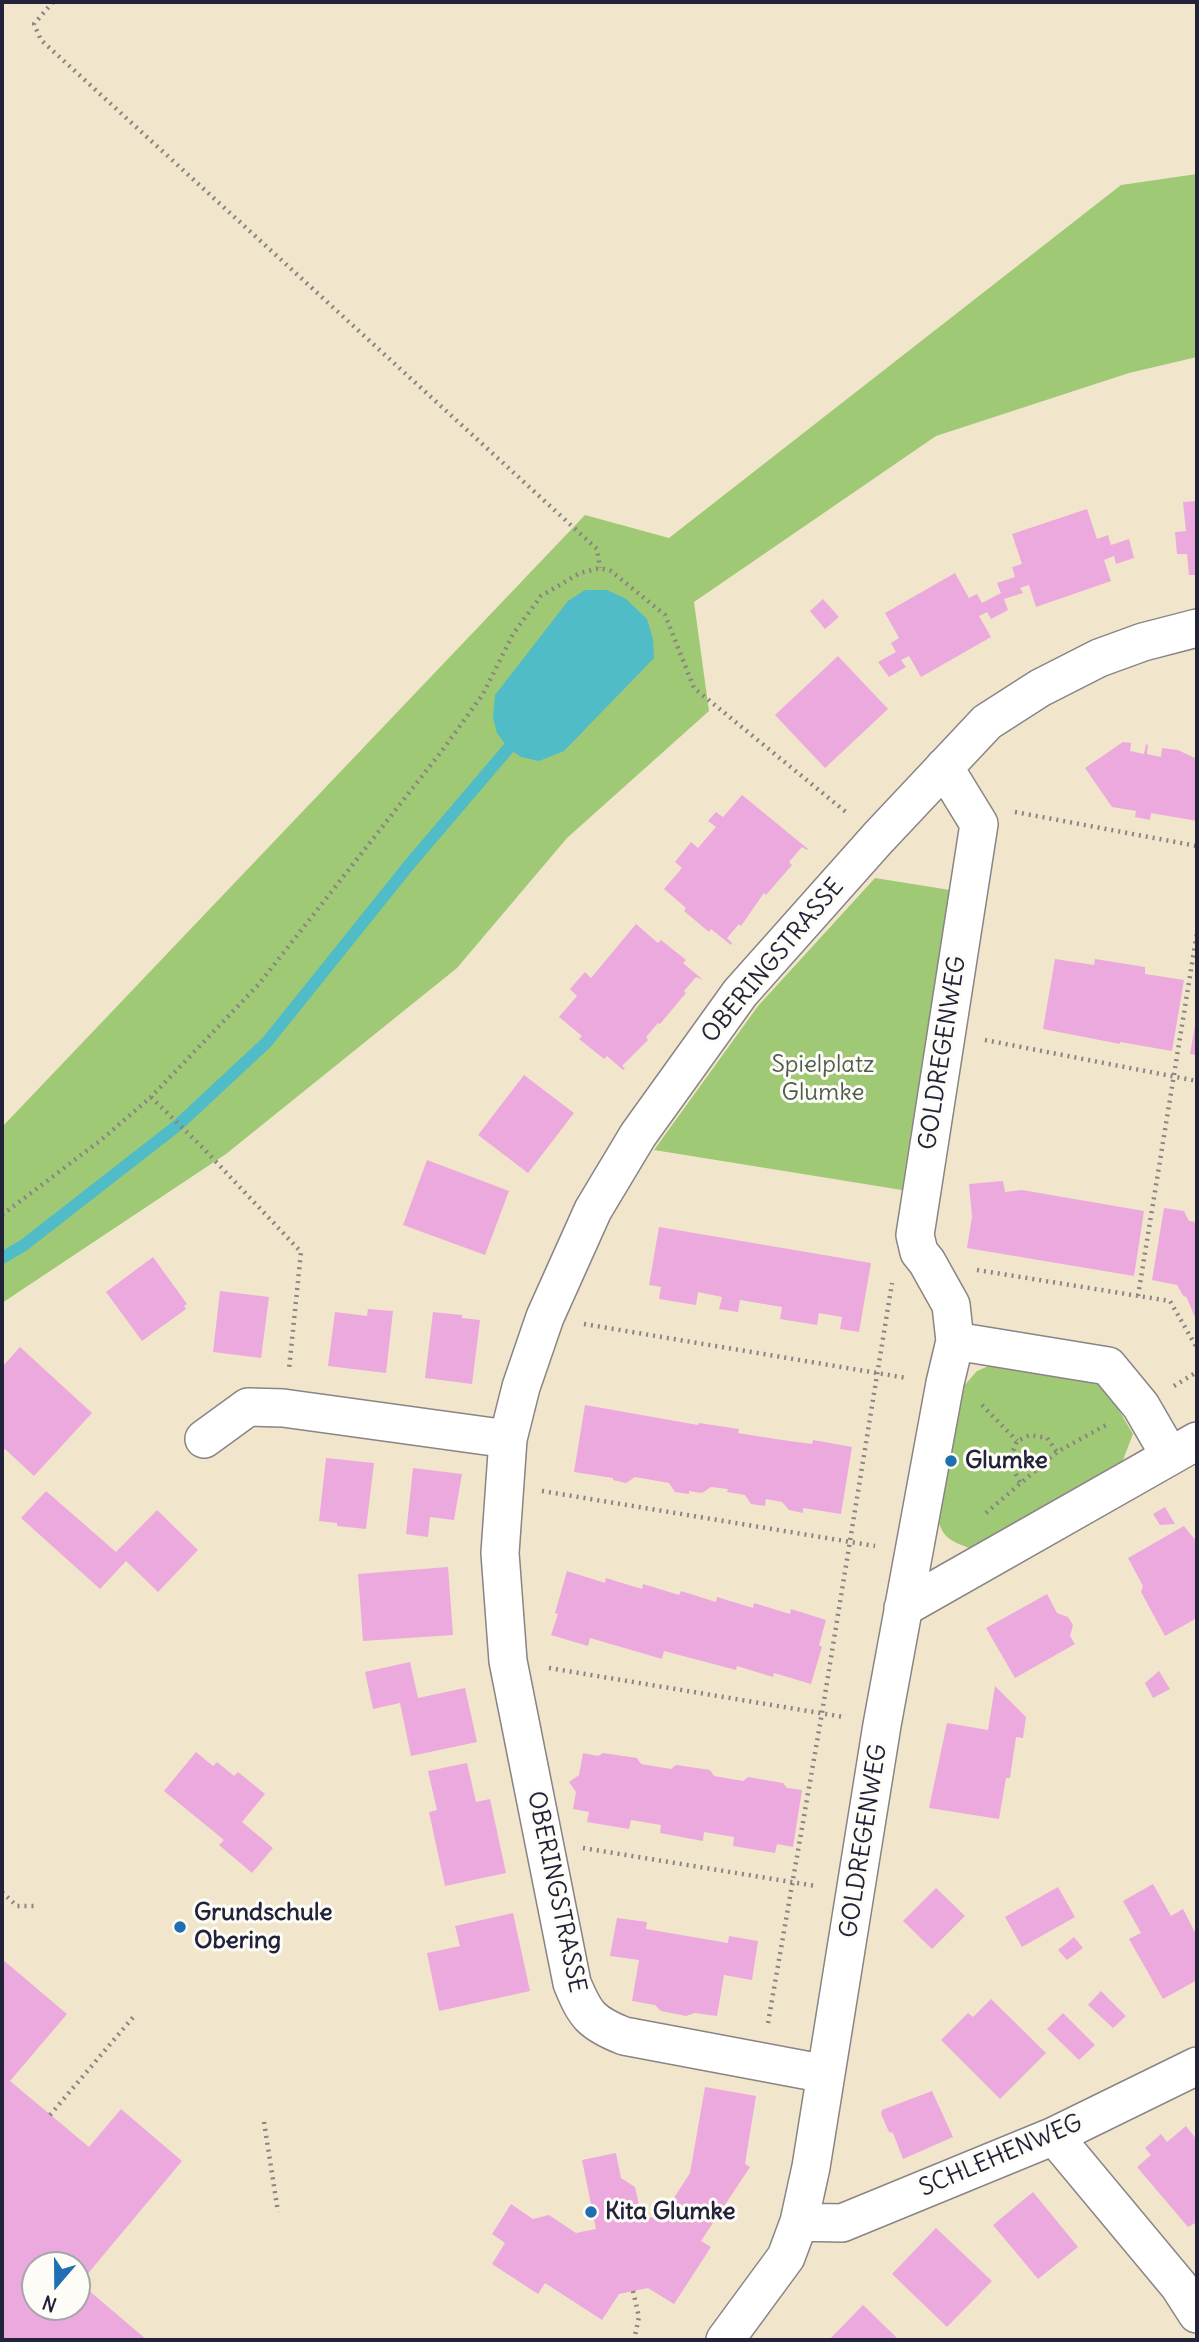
<!DOCTYPE html>
<style>
body{margin:0}
#map{position:relative;width:1199px;height:2342px;overflow:hidden;background:#f1e6cc;font-family:Delius,sans-serif}
canvas{display:block}
.frame{position:absolute;inset:0;border:4px solid #22223b;pointer-events:none}
.north{position:absolute;left:21px;top:2251px;width:70px;height:70px;box-sizing:border-box;background:#fdfcf7;border:2px solid #a5a5ac;border-radius:50%;rotate:200deg;font-size:19px;font-weight:700;line-height:28px;text-align:center;color:#22223b}
.north::after{content:'';display:block;margin:auto;width:24px;height:32px;background:#1f6fb2;clip-path:polygon(50% 0,100% 100%,50% 72%,0 100%)}
</style>
<div id="map">
<canvas width="1199" height="2342"></canvas>
<div class="frame"></div>
<div class="north">N</div>
</div>
<script>
const ctx = document.querySelector('canvas').getContext('2d');
ctx.lineJoin = 'round';
function fillPath(path, color) {
  ctx.fillStyle = color;
  ctx.fill(path, 'evenodd');
}
function trace(path, color, width, dash) {
  ctx.strokeStyle = color;
  ctx.lineWidth = width;
  ctx.lineCap = dash ? 'butt' : 'round';
  ctx.setLineDash(dash || []);
  ctx.stroke(path);
}
function write(font, color, halo, rows, align = 'center') {
  ctx.font = font + ' Delius,sans-serif';
  ctx.lineWidth = 6;
  ctx.setLineDash([]);
  ctx.textBaseline = 'middle';
  ctx.strokeStyle = halo;
  ctx.fillStyle = color;
  for (const [text, x, y, turn = 0] of rows) {
    ctx.save();
    ctx.translate(x, y);
    ctx.rotate((+turn || 0) * Math.PI / 180);
    ctx.textAlign = isNaN(turn) ? turn : align;
    if (halo) ctx.strokeText(text, 0, 0);
    ctx.fillText(text, 0, 0);
    ctx.restore();
  }
}
const green = new Path2D(`
 M1197,174V357L1129,373L936,436L694,602L709,711L567,838L457,968L226,1154L2,1303V1127L585,515L669,538L1121,185Z
 M875,878L950,890L902,1190L654,1150L758,1006Z
 M1005,1359L1098,1375L1133,1434L1123,1460L969,1548C944,1539 941,1534 935,1508L955,1396L977,1371Z`);
const water = new Path2D(`
 M585,590H607L626,599L647,619L653,639L654,658L564,751L539,761L521,757L508,748L497,733L493,718L495,695L568,601Z`);
const stream = new Path2D(`
 M2,1258L24,1245L178,1125L267,1042L409,865L518,737`);
const building = new Path2D(`
 M1197,501V575H1189L1187,554H1177L1175,532L1186,531L1183,502Z
 M1087,509L1097,539L1108,535L1111,545L1129,539L1134,558L1116,564L1114,556L1104,560L1111,581L1036,607L1029,585L1020,588L1023,593L1004,599L1008,610L991,619L987,612L979,616L991,637L921,677L909,656L901,660L906,667L889,677L878,662L896,652L891,643L899,638L885,613L955,573L969,598L977,594L982,603L1001,593L997,583L1015,577L1012,567L1022,564L1012,534Z
 M823,599L839,617L825,629L810,611Z
 M838,656L888,709L825,768L775,715Z
 M1123,742L1131,743L1130,751L1144,754L1146,744L1148,745L1147,754L1161,757L1162,748L1178,750L1197,759V821L1151,813L1150,820L1135,817L1136,811L1112,807L1085,768Z
 M742,795L808,849L807,850L802,847L789,862L792,865L766,895L764,893L741,926L739,924L727,938L732,943L731,945L711,929L709,932L684,911L686,908L664,889L682,868L675,862L691,842L698,848L716,827L708,821L716,812L723,817Z
 M636,924L658,943L661,940L686,960L683,963L703,980L696,977L684,991L686,993L660,1024L658,1023L646,1037L648,1040L622,1066L625,1068L623,1070L607,1056L604,1059L579,1039L582,1036L559,1017L577,996L570,989L577,981L585,972L591,978Z
 M1055,959L1094,965L1095,959L1145,967V974L1184,980L1172,1051L1120,1042V1044L1043,1029Z
 M1196,1020H1197V1055L1190,1054Z
 M524,1075L574,1113L528,1173L478,1135Z
 M427,1160L509,1191L485,1255L403,1225Z
 M1003,1181L1005,1192L1022,1190L1144,1211L1134,1276L967,1248L972,1217L969,1184Z
 M1164,1208L1184,1211L1189,1221L1197,1222V1322L1186,1296L1184,1297L1177,1285L1152,1280Z
 M659,1227L871,1263L859,1332L840,1329L842,1317L819,1313L817,1325L780,1319L782,1307L740,1300L738,1312L719,1309L722,1297L698,1292L696,1305L659,1299L661,1287L649,1285Z
 M153,1257L187,1304L184,1306L186,1309L142,1341L106,1292Z
 M220,1291L269,1297L261,1358L213,1352Z
 M368,1309L393,1311L386,1373L328,1366L335,1312L367,1316Z
 M433,1312L462,1315V1318L480,1320L472,1384L425,1378Z
 M20,1347L92,1413L34,1476L5,1449L2,1453V1367Z
 M585,1405L698,1425L699,1423L739,1429L738,1433L775,1439L812,1444L813,1440L852,1447L841,1514L803,1508V1513L789,1510L782,1502L766,1499L765,1506L751,1504L745,1495L727,1492L728,1489L711,1487L702,1493L689,1491V1494L675,1492L669,1483L635,1477L626,1483L613,1480V1478L574,1472Z
 M326,1458L374,1463L366,1529L337,1526V1523L319,1521Z
 M413,1468L462,1474L454,1520L430,1517L428,1537L406,1534Z
 M46,1491L116,1552L157,1510L198,1550L158,1592L126,1561L100,1589L21,1518Z
 M1165,1507L1175,1524L1160,1525L1153,1514Z
 M1184,1526L1197,1542V1618L1165,1636L1141,1592L1143,1586L1128,1558Z
 M448,1567L453,1635L363,1641L358,1574Z
 M567,1571L605,1583L606,1578L642,1589L643,1584L679,1595L681,1591L716,1602L717,1597L753,1608L754,1603L790,1614L791,1609L826,1620L819,1645L822,1647L811,1684L774,1673L773,1677L737,1666L736,1670L664,1651L662,1659L590,1638L588,1646L551,1635L558,1614L555,1613Z
 M1047,1594L1057,1613L1068,1617L1073,1625L1070,1636L1075,1644L1015,1678L986,1628Z
 M410,1662L418,1698L465,1688L477,1742L411,1756L400,1703L373,1709L365,1672Z
 M1159,1671L1170,1689L1153,1698L1145,1683Z
 M995,1686L1026,1717L1023,1738L1016,1737L1010,1778H1006L999,1819L929,1808L947,1723L988,1730Z
 M196,1752L213,1766L217,1762L234,1776L238,1772L265,1794L242,1822L273,1848L252,1873L219,1845L224,1840L164,1791Z
 M583,1753L598,1756L603,1753L637,1758L641,1764L671,1769L676,1765L710,1770L714,1776L743,1781L748,1777L783,1783L787,1788L802,1790L793,1847L777,1844L775,1853L733,1846L734,1837L704,1832L703,1841L660,1833L661,1825L631,1820L629,1829L587,1822L589,1812L573,1809L576,1792L569,1782L579,1775Z
 M467,1763L476,1802L490,1799L506,1873L445,1886L429,1812L437,1810L428,1771Z
 M1153,1884L1171,1916L1183,1909L1197,1936V1980L1163,1999L1129,1939L1141,1933L1123,1901Z
 M1058,1887L1075,1917L1022,1947L1005,1917Z
 M936,1888L965,1916L932,1949L903,1921Z
 M513,1913L530,1991L439,2011L427,1953L460,1946L455,1926Z
 M617,1918L647,1922L646,1929L728,1943L729,1936L758,1941L752,1980L724,1975L717,2016L695,2013L686,2016L661,2011L655,2005L632,2001L639,1960L610,1956Z
 M1074,1937L1083,1948L1067,1960L1058,1950Z
 M2,1959L67,2014L10,2081L89,2147L121,2109L182,2161L80,2283L147,2340H2ZM35,2265H77V2307H35Z
 M1101,1991L1126,2016L1113,2028L1088,2005Z
 M991,1999L1046,2053L1000,2099L941,2040L968,2013L973,2017Z
 M1063,2013L1095,2045L1079,2060L1047,2029Z
 M705,2087L756,2096L745,2164L750,2167L701,2241L711,2247L674,2304L648,2288L619,2294L602,2320L545,2283L538,2294L492,2264L505,2243L492,2234L511,2204L533,2219L549,2215L576,2233L596,2229L582,2160L616,2153L621,2178L635,2187L642,2219L663,2215L690,2173Z
 M932,2091L953,2137L903,2159L893,2133L889,2132L881,2114L882,2110Z
 M1186,2126L1197,2140V2222L1188,2227L1137,2167L1151,2155L1145,2148L1161,2134L1167,2142Z
 M1033,2192L1078,2247L1038,2279L993,2225Z
 M936,2228L992,2281L947,2327L892,2274Z
 M863,2305L895,2336L899,2340H829Z`);
const path = new Path2D(`
 M53,2L34,24L41,40L597,549L600,568
 M1015,812L1197,846
 M985,1040L1197,1081
 M151,1097L203,1148L301,1252L289,1369
 M2,1215L101,1140L151,1097L259,984L441,752L483,694L513,634L541,596L580,573L600,568L611,571L665,615L694,688L847,813
 M977,1270L1170,1301L1197,1348
 M1138,1296L1197,933
 M584,1324L907,1378
 M1174,1386L1197,1372
 M982,1405L1017,1441
 M1020,1482L1009,1461L1017,1441L1030,1435L1047,1438L1057,1452
 M542,1491L875,1546
 M986,1513L1057,1452L1106,1425
 M549,1668L844,1717
 M583,1848L816,1886
 M2,1892L17,1906H38
 M768,2023L822,1713L892,1283
 M50,2115L135,2015
 M264,2122L278,2212
 M633,2291L639,2317L634,2340`);
const street = new Path2D(`
 M944,767L979,824L915,1235L919,1252L927,1262L951,1305L955,1341
 M204,1439L248,1407L283,1408L508,1439
 M903,1608L1197,1441
 M826,2074L624,2036C591,2023 585,2015 572,1983L508,1661L500,1553L508,1439L521,1387L545,1317L593,1210L638,1135L740,993L878,838L987,722L1040,688L1099,658L1143,642L1197,628
 M1054,2136L1179,2286L1197,2314
 M799,2222L842,2223L1054,2136L1197,2066
 M725,2340L786,2257L799,2222L811,2167L882,1725L945,1383L955,1341L1108,1366L1141,1406L1170,1456`);
const markers = [
 [951,1461,7,"#1f6fb2"],
 [180,1927,7,"#1f6fb2"],
 [591,2212,7,"#1f6fb2"]
];
const streetNames = [
 ["OBERINGSTRASSE",773,961,-50],
 ["GOLDREGENWEG",943,1053,-81],
 ["GOLDREGENWEG",864,1841,-81],
 ["OBERINGSTRASSE",556,1892,78],
 ["SCHLEHENWEG",1001,2156,-23]
];
const parkNames = [
 ["Spielplatz",823,1065],
 ["Glumke",823,1093]
];
const poiNames = [
 ["Glumke",965,1461],
 ["Grundschule",194,1913],
 ["Obering",194,1941],
 ["Kita Glumke",605,2212]
];
fillPath(green, '#a0c975');
fillPath(water, '#4fbcc7');
trace(stream, '#4fbcc7', 12);
fillPath(building, '#eca9dd');
trace(street, '#8a8484', 40);
trace(path, '#8a8484', 4.5, [2, 5]);
trace(street, '#fff', 37);
for (const [x, y, r, color] of markers) {
  const dot = new Path2D();
  dot.arc(x, y, r, 0, 2 * Math.PI);
  ctx.fillStyle = color;
  ctx.fill(dot);
  trace(dot, '#fdfcf7', 2.5);
}
write('24px', '#22223b', '#fdfcf7', streetNames);
write('24px', '#4e5c4f', '#fdfcf7', parkNames);
write('bold 24px', '#22223b', '#fdfcf7', poiNames, 'left');
</script>
